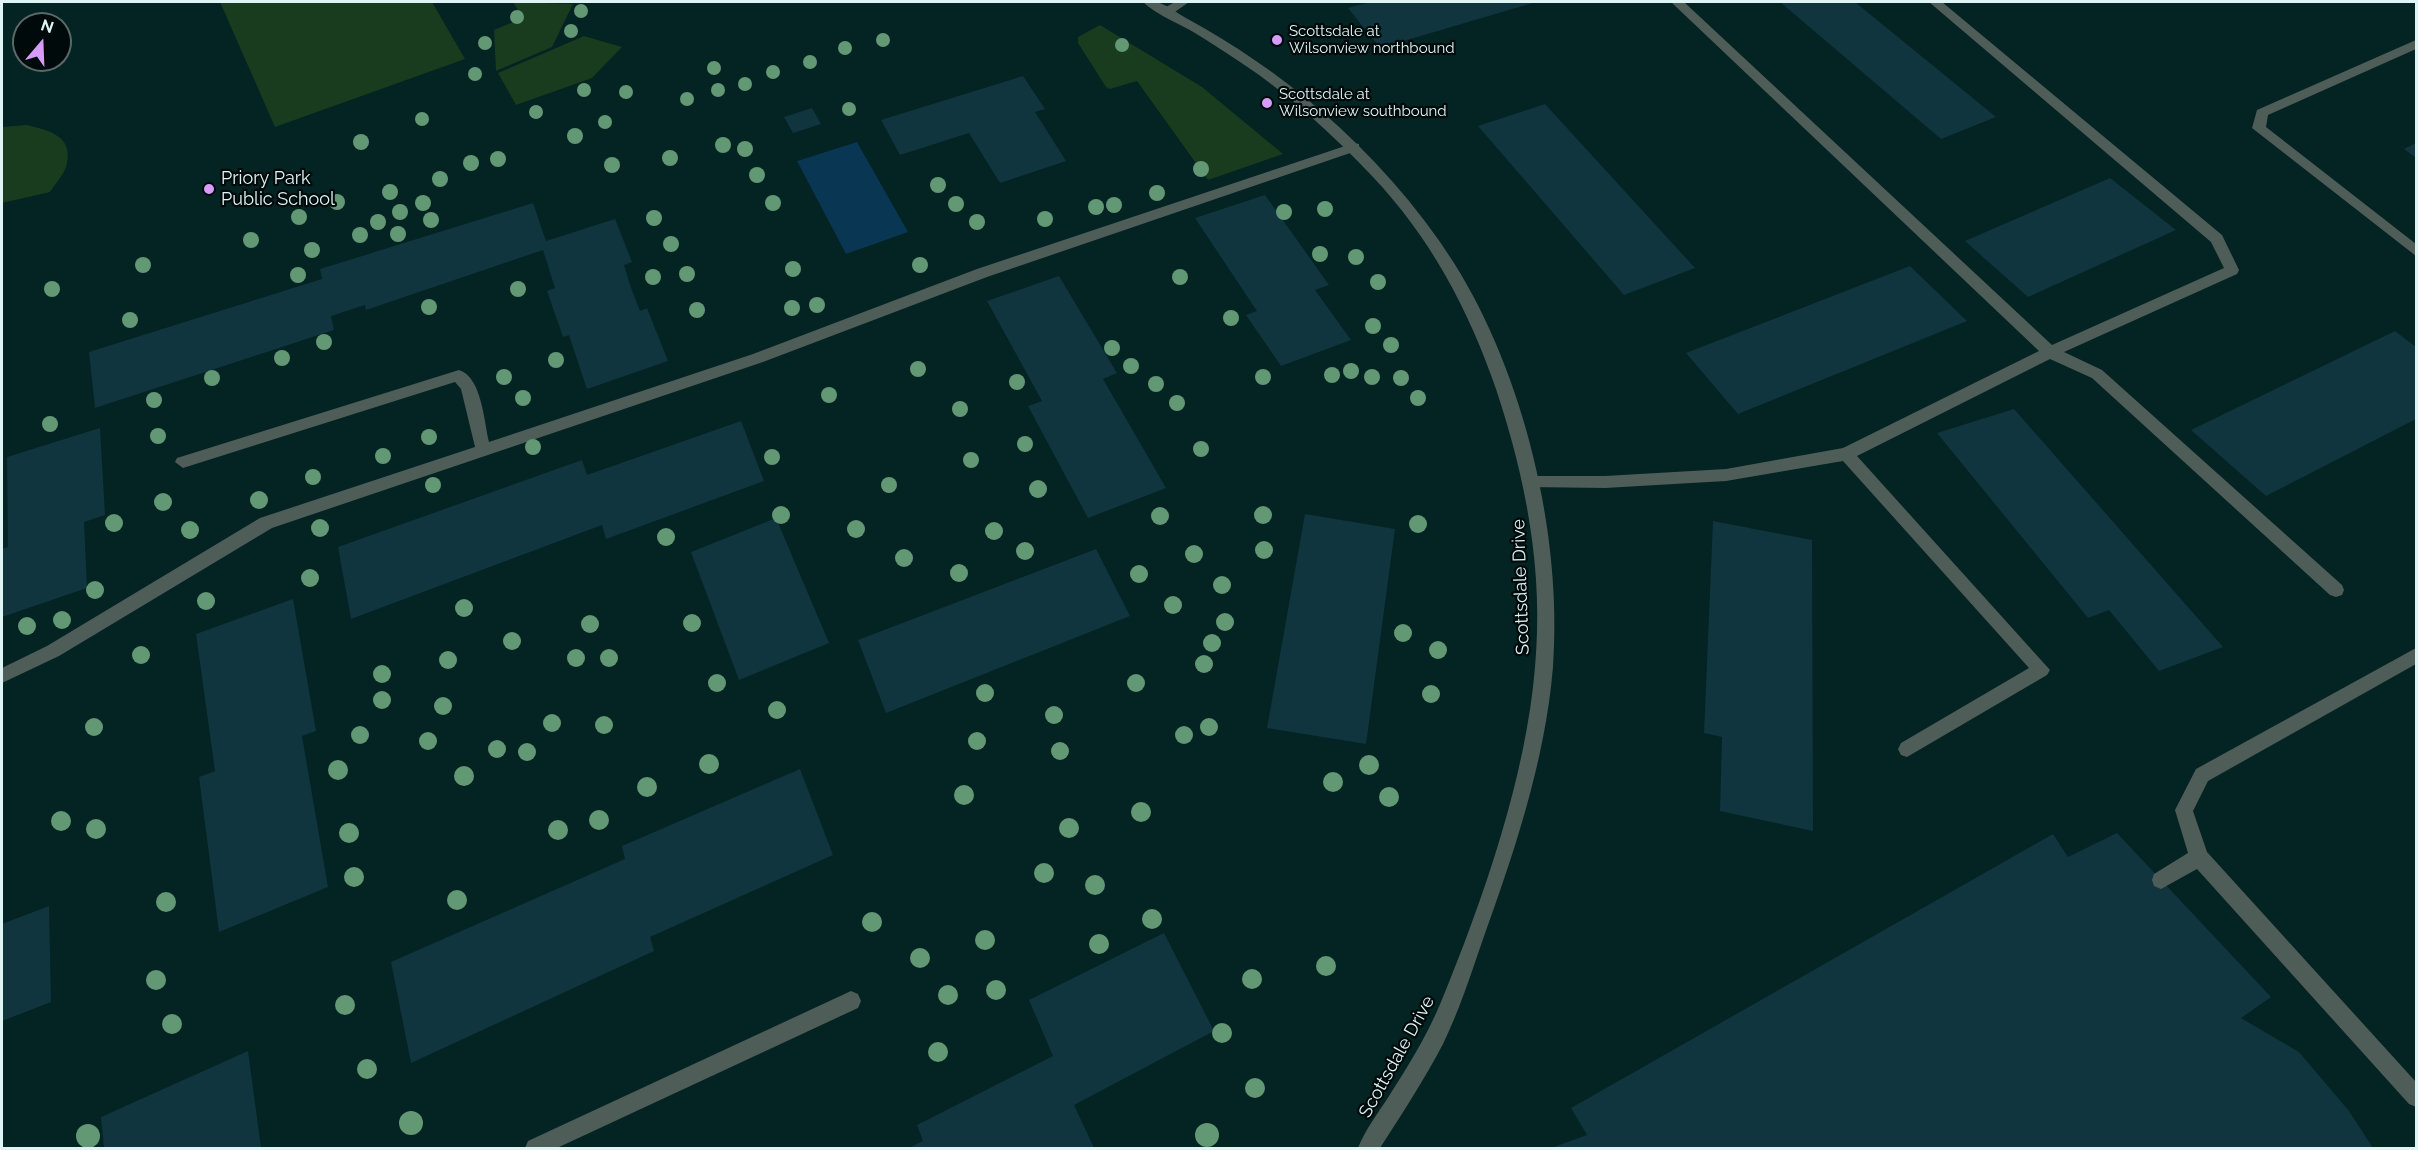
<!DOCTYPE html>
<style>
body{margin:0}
#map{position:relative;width:2418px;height:1150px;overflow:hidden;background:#042323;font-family:Raleway,sans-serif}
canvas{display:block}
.frame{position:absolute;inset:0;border:3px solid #dff4f4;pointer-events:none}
.north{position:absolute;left:12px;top:12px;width:60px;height:60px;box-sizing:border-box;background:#000a0a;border:2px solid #596868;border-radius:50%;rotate:19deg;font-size:16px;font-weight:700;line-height:24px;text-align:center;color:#dff4f4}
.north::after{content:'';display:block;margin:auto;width:21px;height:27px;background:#d79bf9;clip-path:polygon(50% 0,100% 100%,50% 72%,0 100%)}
</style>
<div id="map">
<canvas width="2418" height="1150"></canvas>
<div class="frame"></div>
<div class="north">N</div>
</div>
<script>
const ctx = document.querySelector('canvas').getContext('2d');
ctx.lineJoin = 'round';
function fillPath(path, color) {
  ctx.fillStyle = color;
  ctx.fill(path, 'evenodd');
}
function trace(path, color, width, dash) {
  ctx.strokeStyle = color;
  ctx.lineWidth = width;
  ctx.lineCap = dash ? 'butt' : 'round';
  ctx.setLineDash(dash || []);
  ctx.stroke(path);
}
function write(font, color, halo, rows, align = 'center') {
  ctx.font = font + ' Raleway,sans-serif';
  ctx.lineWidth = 4.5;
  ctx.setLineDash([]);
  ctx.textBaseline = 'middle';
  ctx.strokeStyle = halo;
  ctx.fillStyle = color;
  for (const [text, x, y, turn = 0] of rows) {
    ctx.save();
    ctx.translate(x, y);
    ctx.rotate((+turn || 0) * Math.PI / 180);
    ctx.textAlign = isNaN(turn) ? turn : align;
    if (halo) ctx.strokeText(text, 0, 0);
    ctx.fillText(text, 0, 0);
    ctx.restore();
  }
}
const green = new Path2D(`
 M220,2H432L465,59L275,127Z
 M513,2L573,4L552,47L496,71L494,30L523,18Z
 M1100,25L1202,87L1283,154L1208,180L1137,81L1110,89L1106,87L1078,43V37Z
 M584,36L622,47L592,78L516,105L498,73Z
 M27,125C47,130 73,135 67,163C66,172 55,184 50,192L2,203V127Z`);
const water = new Path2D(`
 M857,142L908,232L846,254L797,161Z`);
const building = new Path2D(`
 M1371,2H1536L1380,48L1348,8Z
 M1780,2H1855L1996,117L1941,139Z
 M1023,76L1045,109L1035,112L1066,161L1000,183L969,133L900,155L881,120Z
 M1545,104L1695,268L1624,295L1478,126Z
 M812,108L821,124L793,133L784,117Z
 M2416,143V158L2404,149Z
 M2110,178L2176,230L2028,297L1965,241Z
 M1265,195L1329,285L1315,290L1351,340L1281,366L1246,315L1257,311L1195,218Z
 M533,203L546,241L615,219L632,262L624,265L631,288L640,311L647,308L668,361L587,389L569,335L563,337L547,291L555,288L543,250L366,310L365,305L331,316L334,330L95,408L89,352L322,279L320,269Z
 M1910,266L1967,321L1738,414L1686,353Z
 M1059,276L1117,373L1103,379L1166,488L1088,518L1028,406L1042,401L987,301Z
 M2395,331L2416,347V419L2266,496L2191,430Z
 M2014,409L2223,647L2159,671L2109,610L2088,618L1937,433Z
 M741,421L764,481L606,539L602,525L351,619L338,547L582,460L587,475Z
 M100,428L105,515L84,522L87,588L2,617V549L8,547L7,457Z
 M1305,514L1395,529L1366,744L1267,728Z
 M776,518L829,643L739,680L691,552Z
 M1713,521L1812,540L1813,831L1720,811L1722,737L1704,733Z
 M1096,549L1130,616L886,713L858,640Z
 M293,599L316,731L302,736L328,887L219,932L199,777L215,771L196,634Z
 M800,769L833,855L650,937L654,951L411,1063L391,962L625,859L622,846Z
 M2117,833L2271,997L2241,1018L2299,1052L2349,1111L2373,1148H1551L1587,1135L1571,1108L2053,834L2068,857Z
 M49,906L51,1002L2,1021V924Z
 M1164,933L1214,1031L1074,1105L1094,1148H909L923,1141L917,1125L1053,1056L1029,1000Z
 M248,1051L261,1148H104L101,1117Z`);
const service = new Path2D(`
 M1671,2H1684L2052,345L2224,268L2211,242L1929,2H1942L2222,235L2239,270L2237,274L2064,352L2102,370L2342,585L2344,590L2342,595L2336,597L2330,595L2092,378L2050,359L1857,456L2050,670L2047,675L1907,757L1901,755L1898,749L1901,743L2029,668L1843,461L1726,481L1605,488L1527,487L1525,482L1533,476H1605L1726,469L1843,448L2039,351Z
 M2416,40V49L2268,115L2266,127L2416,244V256L2252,128L2257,110Z
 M1354,143L1359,144V150L987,277L763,362L272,528L59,656L2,683V668L47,646L260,518L475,447L461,389L455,382L183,468L175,462L177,458L459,370C482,377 484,422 489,442L753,354L977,269Z
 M2416,648V664L2208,781L2193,811L2207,852L2416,1082V1107L2409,1104L2197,869L2161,889L2154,886L2152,880L2154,874L2188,853L2175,810L2196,769Z
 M851,991L858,994L861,1001L858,1008L557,1148H525L528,1141Z`);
const minor = new Path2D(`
 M1175,2H1189L1172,14H1164V8Z`);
const tertiary = new Path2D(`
 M1143,2C1145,2 1154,1 1156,2C1166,4 1177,13 1186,18C1234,44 1279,75 1320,110C1372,155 1417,205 1454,263C1524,374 1563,536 1553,667C1545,762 1514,853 1482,942C1470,977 1459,1011 1443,1044C1424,1080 1402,1114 1380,1148H1358C1365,1130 1378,1113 1389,1096C1408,1066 1427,1036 1441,1002C1483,900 1526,777 1535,667C1544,572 1526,479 1496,389C1469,310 1430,237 1372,176C1332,134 1289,94 1240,62C1225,52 1210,42 1195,33C1178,23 1157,15 1143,2Z`);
const trees = [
 [581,11,7],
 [517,17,7],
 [571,31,7],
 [883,40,7],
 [485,43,7],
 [1122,45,7],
 [845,48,7],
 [810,62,7],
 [714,68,7],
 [773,72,7],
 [475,74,7],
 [745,84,7],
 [584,90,7],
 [718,90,7],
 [626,92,7],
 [687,99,7],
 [849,109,7],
 [536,112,7],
 [422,119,7],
 [605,122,7],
 [575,136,8],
 [361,142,8],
 [723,145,8],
 [745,149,8],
 [670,158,8],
 [498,159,8],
 [471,163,8],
 [612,165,8],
 [1201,169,8],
 [757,175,8],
 [440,179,8],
 [938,185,8],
 [390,192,8],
 [1157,193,8],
 [337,202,8],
 [423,203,8],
 [773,203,8],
 [956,204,8],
 [1114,205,8],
 [1096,207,8],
 [1325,209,8],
 [400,212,8],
 [1284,212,8],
 [299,217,8],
 [654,218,8],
 [1045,219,8],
 [431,220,8],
 [378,222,8],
 [977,222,8],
 [398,234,8],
 [360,235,8],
 [251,240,8],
 [671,244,8],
 [312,250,8],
 [1320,254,8],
 [1356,257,8],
 [143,265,8],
 [920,265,8],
 [793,269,8],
 [687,274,8],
 [298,275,8],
 [653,277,8],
 [1180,277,8],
 [1378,282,8],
 [52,289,8],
 [518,289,8],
 [817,305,8],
 [429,307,8],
 [792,308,8],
 [697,310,8],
 [1231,318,8],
 [130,320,8],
 [1373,326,8],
 [324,342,8],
 [1391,345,8],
 [1112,348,8],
 [282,358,8],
 [556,360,8],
 [1131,366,8],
 [918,369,8],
 [1351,371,8],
 [1332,375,8],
 [504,377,8],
 [1263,377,8],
 [1372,377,8],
 [212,378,8],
 [1401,378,8],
 [1017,382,8],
 [1156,384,8],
 [829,395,8],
 [523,398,8],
 [1418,398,8],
 [154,400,8],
 [1177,403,8],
 [960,409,8],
 [50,424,8],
 [158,436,8],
 [429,437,8],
 [1025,444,8],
 [533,447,8],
 [1201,449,8],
 [383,456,8],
 [772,457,8],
 [971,460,8],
 [313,477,8],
 [433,485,8],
 [889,485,8],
 [1038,489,9],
 [259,500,9],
 [163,502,9],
 [781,515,9],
 [1263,515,9],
 [1160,516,9],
 [114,523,9],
 [1418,524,9],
 [320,528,9],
 [856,529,9],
 [190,530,9],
 [994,531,9],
 [666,537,9],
 [1264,550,9],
 [1025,551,9],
 [1194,554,9],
 [904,558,9],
 [959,573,9],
 [1139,574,9],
 [310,578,9],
 [1222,585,9],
 [95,590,9],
 [206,601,9],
 [1173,605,9],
 [464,608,9],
 [62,620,9],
 [1225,622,9],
 [692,623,9],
 [590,624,9],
 [27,626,9],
 [1403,633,9],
 [512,641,9],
 [1212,643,9],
 [1438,650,9],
 [141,655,9],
 [576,658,9],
 [609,658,9],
 [448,660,9],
 [1204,664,9],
 [382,674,9],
 [717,683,9],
 [1136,683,9],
 [985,693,9],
 [1431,694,9],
 [382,700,9],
 [443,706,9],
 [777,710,9],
 [1054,715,9],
 [552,723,9],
 [604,725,9],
 [94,727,9],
 [1209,727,9],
 [360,735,9],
 [1184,735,9],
 [428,741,9],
 [977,741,9],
 [497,749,9],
 [1060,751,9],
 [527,752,9],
 [709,764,10],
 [1369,765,10],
 [338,770,10],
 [464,776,10],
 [1333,782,10],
 [647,787,10],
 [964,795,10],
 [1389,797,10],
 [1141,812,10],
 [599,820,10],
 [61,821,10],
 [1069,828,10],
 [96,829,10],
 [558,830,10],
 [349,833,10],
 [1044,873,10],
 [354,877,10],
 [1095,885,10],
 [457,900,10],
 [166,902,10],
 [1152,919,10],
 [872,922,10],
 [985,940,10],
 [1099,944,10],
 [920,958,10],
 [1326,966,10],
 [1252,979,10],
 [156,980,10],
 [996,990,10],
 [948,995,10],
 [345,1005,10],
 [172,1024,10],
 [1222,1033,10],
 [938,1052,10],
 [367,1069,10],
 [1255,1088,10],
 [411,1123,12],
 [1207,1135,12],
 [88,1136,12]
];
const markers = [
 [1277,40,6,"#d79bf9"],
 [1267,103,6,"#d79bf9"],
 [209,189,6,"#d79bf9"]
];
const farPoinames = [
 ["Scottsdale at",1289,31],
 ["Wilsonview northbound",1289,48],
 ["Scottsdale at",1279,94],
 ["Wilsonview southbound",1279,111]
];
const poiNames = [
 ["Priory Park",221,179],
 ["Public School",221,200]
];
const streetNames = [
 ["Scottsdale Drive",1521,587,-92],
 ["Scottsdale Drive",1397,1057,-61]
];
fillPath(green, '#193b1e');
fillPath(water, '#093652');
fillPath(building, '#10353f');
fillPath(service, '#4f5d58');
fillPath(minor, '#4f5d58');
fillPath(tertiary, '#4f5d58');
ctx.fillStyle = '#629874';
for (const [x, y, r] of trees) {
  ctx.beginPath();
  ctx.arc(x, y, r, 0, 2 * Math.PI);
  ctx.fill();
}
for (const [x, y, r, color] of markers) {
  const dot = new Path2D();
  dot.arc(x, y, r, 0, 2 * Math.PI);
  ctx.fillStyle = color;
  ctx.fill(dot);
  trace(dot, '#000a0a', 2);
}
write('15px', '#dff4f4', '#000a0a', farPoinames, 'left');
write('18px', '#dff4f4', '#000a0a', poiNames, 'left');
write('18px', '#dff4f4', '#000a0a', streetNames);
</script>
